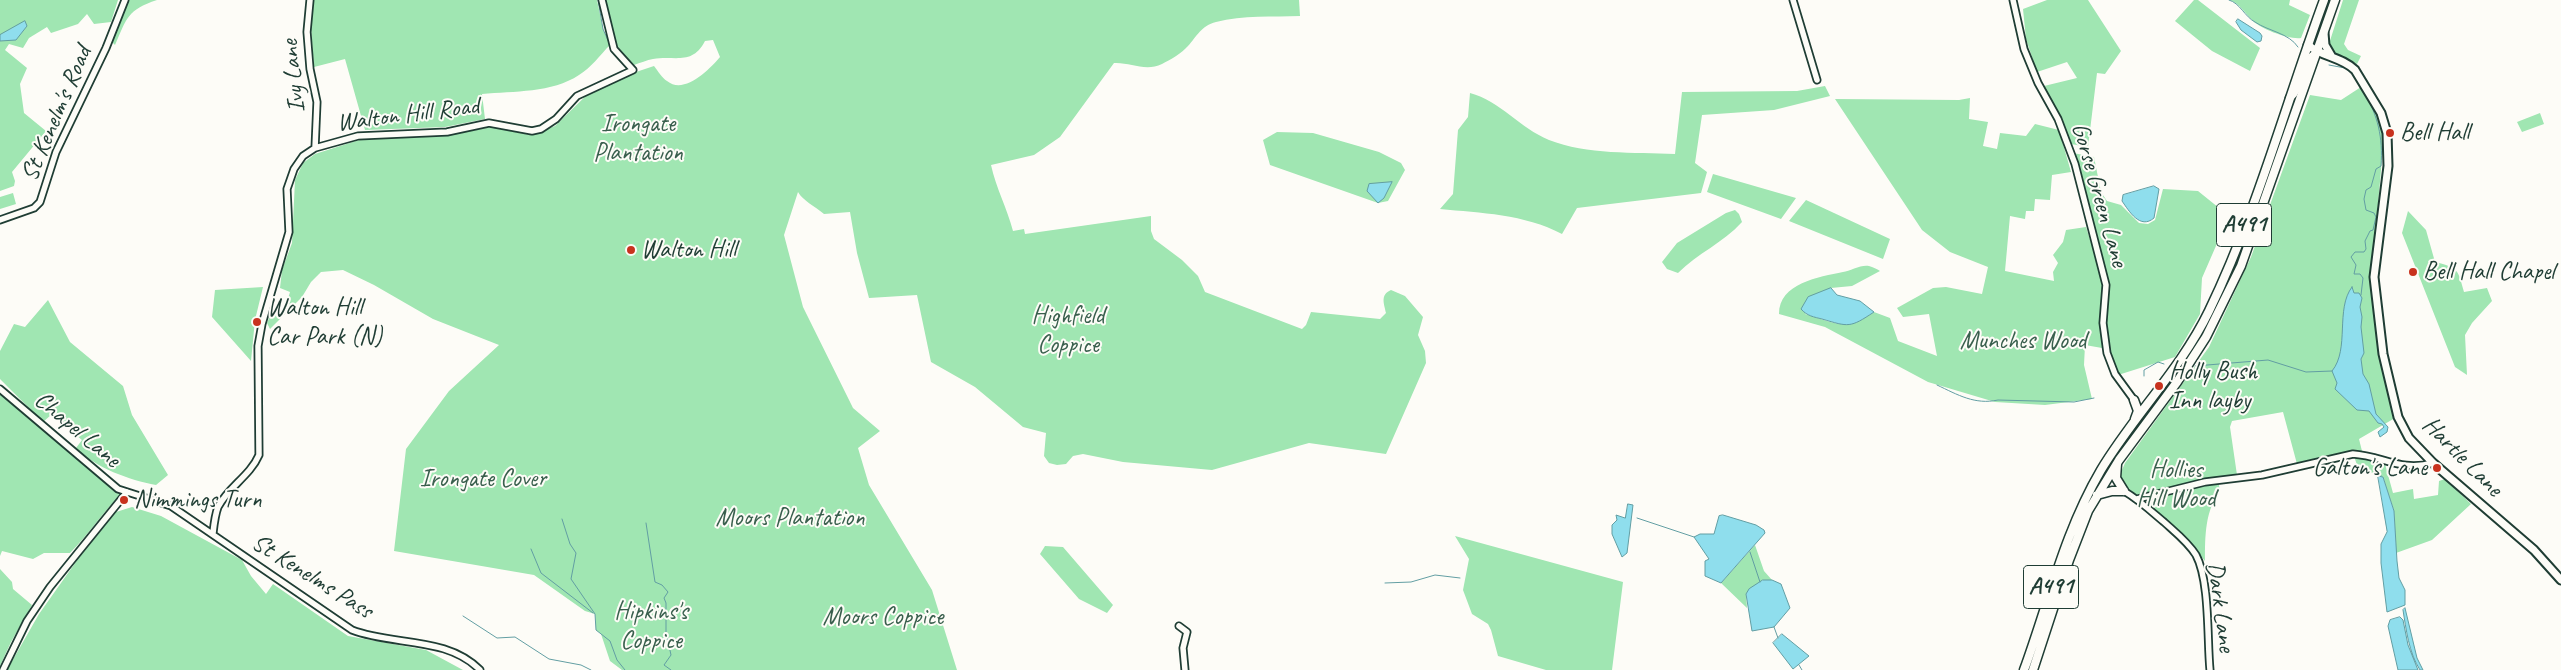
<!DOCTYPE html>
<style>
body{margin:0}
canvas{display:block;background:#fdfcf7}
</style>
<canvas width="2561" height="670"></canvas>
<script>
const ctx = document.querySelector('canvas').getContext('2d');
ctx.lineJoin = 'round';
function fillPath(path, color) {
  ctx.fillStyle = color;
  ctx.fill(path, 'evenodd');
}
function trace(path, color, width, dash) {
  ctx.strokeStyle = color;
  ctx.lineWidth = width;
  ctx.lineCap = dash ? 'butt' : 'round';
  ctx.setLineDash(dash || []);
  ctx.stroke(path);
}
function write(font, color, halo, rows, align = 'center') {
  ctx.font = font + ' Caveat,sans-serif';
  ctx.lineWidth = 4;
  ctx.setLineDash([]);
  ctx.textBaseline = 'middle';
  ctx.strokeStyle = halo;
  ctx.fillStyle = color;
  for (const [text, x, y, turn = 0] of rows) {
    ctx.save();
    ctx.translate(x, y);
    ctx.rotate((+turn || 0) * Math.PI / 180);
    ctx.textAlign = isNaN(turn) ? turn : align;
    if (halo) ctx.strokeText(text, 0, 0);
    ctx.fillText(text, 0, 0);
    ctx.restore();
  }
}
const green = new Path2D(`
 M0,0H118L111,22L94,24L87,14L78,24L51,33L47,27L29,38L23,48L9,44L5,50L27,68L20,84L24,113L46,131L12,172L15,181L14,186L0,191Z
 M128,0H157C127,10 127,18 115,45L111,41Z
 M314,0H597L603,29L610,45C600,55 591,68 579,75C552,93 514,91 482,94L485,119L445,127L365,130L345,59L314,67L311,29Z
 M604,0H1299L1300,16C1273,17 1243,15 1216,22C1201,26 1197,36 1188,46C1182,53 1170,60 1162,64C1145,72 1130,62 1114,63L1060,137L1034,155L991,165C996,188 1007,208 1013,231L1024,229L1025,234L1151,216V231L1154,239L1182,260L1198,276L1205,292L1302,329L1306,325L1311,312L1380,319L1386,313C1384,303 1380,295 1391,290L1405,296L1423,317L1418,335L1425,351L1426,363L1386,454L1309,443L1212,470L1123,462L1083,454L1073,456L1066,464L1057,465L1049,463L1044,456L1046,433L1023,427L975,387L931,362L917,295L869,298L857,253L850,212L824,214C815,206 803,201 798,192L784,235L803,307L853,408L880,431L858,448L869,485L932,590L957,670H622L610,661L601,634L596,630L595,614L585,611L534,575L394,551L406,449L449,391L499,345L433,319L374,285L343,270L321,272L311,282L302,297L270,329L267,323L272,311L279,313L286,305L290,292L280,288L282,270L292,243L295,180L303,163L315,154L359,140L446,136L491,127L530,135L555,126L597,85L654,66C658,71 662,78 667,81C684,95 709,70 720,57L713,40L705,41C692,66 675,55 653,59C647,60 640,63 634,65C609,42 612,31 604,0Z
 M2047,0H2088L2121,51L2105,74L2097,73L2088,147L2071,144L2044,86L2077,78L2067,62L2037,72L2026,39L2023,9Z
 M2194,0H2198L2260,48L2250,71L2212,51L2175,21Z
 M2229,0H2290L2289,5L2310,15L2301,38C2290,40 2261,29 2253,21C2245,14 2239,2 2229,0Z
 M2343,0H2359L2344,44L2348,50L2361,56L2357,64L2336,55L2328,47Z
 M1825,86L1830,96L1774,110L1702,115L1695,163L1707,172L1701,193L1577,208L1562,234C1524,214 1481,213 1440,209L1453,194L1458,130L1468,117L1470,93C1500,101 1520,128 1549,140C1587,155 1634,152 1675,154L1682,92L1797,91Z
 M2361,87L2375,110L2384,136L2373,261V298L2382,371L2395,418L2359,439L2362,451L2297,464L2283,412L2232,421L2230,427L2237,475L2217,477L2220,490C2205,512 2205,535 2205,561C2180,532 2152,505 2120,483L2119,477L2125,463L2209,347L2251,257L2310,95L2341,100Z
 M1970,98L1969,119L1988,122L1983,146L1997,149L2000,133L2026,136L2035,124L2059,130L2071,172L2052,175L2050,200L2035,199L2034,211H2026L2025,219L2010,216L2005,271L2054,281L2053,272L2058,263L2053,255L2063,242L2066,230L2086,227C2092,246 2099,266 2103,286C2106,306 2101,327 2102,348L2085,345L2084,365L2092,399L2045,405L1995,402L1928,382L1825,327L1779,314C1779,283 1819,277 1843,272C1850,271 1862,264 1869,266C1873,267 1877,269 1880,271L1852,286L1831,288L1805,314C1837,323 1844,332 1874,312L1890,318L1898,341L1937,356L1929,314L1903,317L1897,308L1933,288L1946,287L1982,294L1988,267L1950,252L1922,230L1835,99L1959,100Z
 M2540,113L2544,124L2522,132L2517,122Z
 M1277,132L1313,133L1379,152L1401,163L1405,170L1388,201L1378,203L1270,165L1263,140Z
 M2073,153L2094,157L2101,192L2107,201L2121,205L2139,223L2148,224L2155,220L2163,189L2198,191L2229,216L2202,278L2200,314L2175,357L2118,375L2111,354L2105,325L2109,284Z
 M1713,174L1796,198L1781,219L1707,192Z
 M13,193L16,204L0,209V197Z
 M1806,200L1890,239L1883,259L1789,221Z
 M1735,210L1739,214L1742,222C1723,243 1698,253 1678,273L1667,269L1662,262L1677,243L1726,213Z
 M2408,211L2426,230L2435,262C2459,268 2458,270 2464,292L2487,288L2492,301L2472,323L2465,335L2467,375L2455,367L2402,233Z
 M263,287L255,320L251,361L212,317L215,290Z
 M48,300L70,342L123,386L132,415L168,475L156,485C129,480 96,468 76,448L82,440L51,415L43,422L0,379V351L14,324L25,327Z
 M0,386L122,493C103,512 89,534 70,553H44L33,559L2,551L0,556Z
 M2354,456L2385,464L2393,493L2413,489L2414,499L2438,495L2439,481L2445,479L2471,504L2432,540L2396,553L2394,511L2383,477C2374,475 2368,469 2358,468Z
 M132,507L161,516L242,560L251,576L266,594L273,584L348,636L426,650L463,670H7L39,614L78,559L116,512Z
 M1455,536L1623,582L1612,670H1546L1498,656L1491,630L1488,624L1472,614L1463,590L1469,559Z
 M1755,545L1764,571L1772,580H1763L1746,594L1747,608L1721,583Z
 M1045,546L1063,547L1113,605L1107,613L1079,599L1040,554Z
 M0,569L12,582L13,589L32,605L11,642L0,666Z`);
const water = new Path2D(`
 M2238,19L2260,33L2262,36L2261,41L2257,42L2241,30L2236,22Z
 M25,21L27,26L16,40L0,41V35Z
 M1392,182L1384,198L1378,203L1367,191L1369,184Z
 M2154,186L2159,189L2154,218C2140,230 2129,211 2122,201L2123,195Z
 M2352,287L2354,293H2359L2362,298L2360,307L2362,317L2361,327L2364,353L2361,359L2363,374L2369,384L2376,414L2388,427L2387,432L2380,437L2378,432L2384,427L2382,424L2378,423L2369,411L2357,410L2335,389L2337,383L2332,371C2350,349 2335,309 2352,287Z
 M1831,288L1837,295L1860,301L1874,312C1850,328 1849,327 1822,319C1814,317 1807,316 1801,309L1808,297Z
 M2378,476L2383,477L2394,511L2397,561L2399,578L2405,590V605L2387,612L2381,563V544L2387,532Z
 M1628,504L1633,505L1627,553L1622,557L1612,534V525L1617,520L1616,515L1625,518Z
 M1723,515L1756,525L1764,530L1765,533L1721,583L1705,576V561L1709,559L1694,537L1700,534H1714L1719,516Z
 M1763,580H1772L1781,584L1790,608L1774,627L1752,631L1746,594L1749,589Z
 M2405,608L2417,658L2423,670H2420C2409,653 2406,629 2403,610Z
 M2400,617L2403,620L2408,645L2418,670H2398L2388,626L2390,620Z
 M1782,634L1809,656L1793,669L1773,643Z`);
const stream = new Path2D(`
 M598,0L603,29L610,45
 M2229,0C2240,3 2245,17 2255,22C2268,31 2289,33 2298,47
 M2329,65L2345,68L2353,74
 M2361,295L2363,278L2360,274H2354L2356,265L2351,257L2355,252H2364L2366,249L2365,241L2370,231L2373,230L2376,217L2374,213L2366,210L2364,199L2366,190L2371,187L2376,169L2381,166C2383,137 2378,116 2364,92
 M2195,366L2268,360L2306,372L2332,371
 M2144,376V370L2158,362L2164,364
 M1937,385C1958,395 1975,405 1998,400L2074,402L2094,398
 M2368,459L2378,468L2381,476
 M1637,518L1694,537
 M562,519L570,544L576,553L571,579L595,614L596,630L610,641L617,660L625,670
 M646,523L655,582L662,585L668,592L664,598L666,603V632L671,655L664,665L671,670
 M531,549L541,573L593,613
 M1750,552L1760,582
 M1385,583L1411,582L1435,575L1460,578
 M463,616L497,638L515,637L549,659L581,665L591,670
 M1774,627L1778,638
 M1799,665L1802,670`);
const minor = new Path2D(`
 M310,0L307,32L310,69L317,102L315,148
 M1793,0L1817,80
 M2013,0L2024,49L2038,83L2058,119L2075,164L2106,285L2103,323L2107,353L2115,374L2134,400
 M0,220L34,208L40,202L56,152L106,48L125,0
 M0,389L118,489L171,506L352,630C393,646 447,636 480,670
 M2124,491C2139,500 2151,511 2164,522C2175,532 2188,542 2196,555C2210,581 2207,640 2210,670
 M2137,499L2205,482L2262,475L2353,454C2383,456 2401,472 2433,463
 M213,533C214,524 215,515 218,507C228,487 250,476 259,455L258,346L262,324L289,232L287,189L294,169L303,156L315,148L358,136L447,132L489,123L532,131L541,129L556,119L577,96L633,70L614,49L602,0
 M1179,626L1187,632L1183,648L1185,670
 M3,670L27,621L50,587L127,492`);
const major = new Path2D(`
 M2324,33L2325,45L2332,57
 M2308,45C2322,57 2342,57 2355,70L2381,113L2387,133L2388,166L2374,277L2383,354L2398,417L2409,438L2433,463L2534,550L2561,580
 M2290,98C2304,85 2301,62 2317,52`);
const highway = new Path2D(`
 M2134,400L2138,411L2135,419
 M2117,464L2116,478L2124,491
 M2097,495L2112,491H2124
 M2024,670C2049,602 2064,533 2101,470C2134,415 2181,369 2209,311C2257,212 2286,103 2324,0
 M2033,670L2069,560L2088,511L2119,460L2177,382L2206,337L2241,266L2335,0`);
const markers = [
 [2390,133,5,"#c8321e"],
 [631,250,5,"#c8321e"],
 [2413,272,5,"#c8321e"],
 [257,322,5,"#c8321e"],
 [2159,386,5,"#c8321e"],
 [2437,468,5,"#c8321e"],
 [124,500,5,"#c8321e"]
];
const shields = [
 [2244,225,55],
 [2051,587,55]
];
const shieldNames = [
 ["A491",2244,225],
 ["A491",2051,587]
];
const streetNames = [
 ["Ivy Lane",294,76,-96],
 ["St Kenelm's Road",57,114,-67],
 ["Walton Hill Road",408,115,-7],
 ["Gorse Green Lane",2099,195,74],
 ["Chapel Lane",77,430,40],
 ["Hartle Lane",2462,457,45],
 ["St Kenelms Pass",312,577,32],
 ["Dark Lane",2220,607,82]
];
const parkNames = [
 ["Irongate",638,124],
 ["Plantation",638,153],
 ["Highfield",1068,316],
 ["Coppice",1068,345],
 ["Munches Wood",2023,341],
 ["Hollies",2176,470],
 ["Hill Wood",2176,499],
 ["Irongate Cover",483,479],
 ["Moors Plantation",790,518],
 ["Hipkins's",651,612],
 ["Coppice",651,641],
 ["Moors Coppice",883,617]
];
const poiNames = [
 ["Bell Hall",2400,133],
 ["Walton Hill",641,250],
 ["Bell Hall Chapel",2423,272],
 ["Walton Hill",267,308],
 ["Car Park (N)",267,337],
 ["Holly Bush",2169,372],
 ["Inn layby",2169,401],
 ["Galton's Lane",2427,468,"right"],
 ["Nimmings Turn",134,500]
];
fillPath(green, '#a0e6b2');
fillPath(water, '#8fdeed');
trace(water, '#629ea3', 1);
trace(stream, '#629ea3', 1);
trace(minor, '#1f3d34', 9);
trace(major, '#1f3d34', 11);
trace(highway, '#1f3d34', 11);
trace(minor, '#fdfcf7', 5.5);
trace(major, '#fdfcf7', 7);
trace(highway, '#fdfcf7', 8);
for (const [x, y, r, color] of markers) {
  const dot = new Path2D();
  dot.arc(x, y, r, 0, 2 * Math.PI);
  ctx.fillStyle = color;
  ctx.fill(dot);
  trace(dot, '#fdfcf7', 2);
}
for (const [x, y, w] of shields) {
  const box = new Path2D();
  box.roundRect(x - w / 2, y - 21.5, w, 43, 4);
  ctx.fillStyle = '#fdfcf7';
  ctx.fill(box);
  trace(box, '#1f3d34', 1);
}
write('bold 24px', '#1f3d34', null, shieldNames);
write('25px', '#1f3d34', '#fdfcf7', streetNames);
write('25px', '#395f4d', '#fdfcf7', parkNames);
write('25px', '#1f3d34', '#fdfcf7', poiNames, 'left');
</script>
